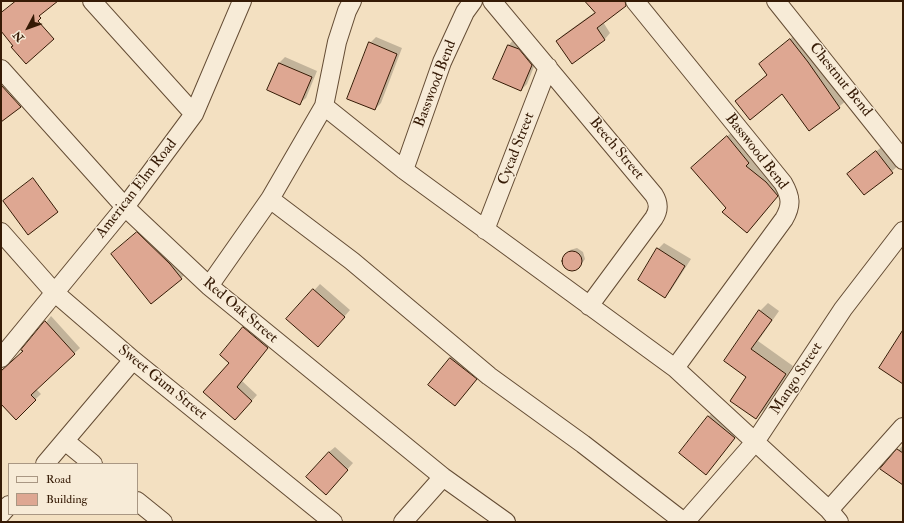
<!DOCTYPE html>
<style>
body{margin:0}
#map{position:relative;width:904px;height:523px;overflow:hidden;background:#f3e0c1;font-family:"IM FELL Double Pica",serif}
canvas{display:block}
.frame{position:absolute;inset:0;border:2px solid #351a05;pointer-events:none}
.legend{position:absolute;left:8px;top:463px;width:130px;height:52px;box-sizing:border-box;background:#f7ebd7;border:1px solid #a99783;margin:0;padding:5px 7px;list-style:none;font-size:12px;color:#351a05}
.legend li{display:flex;align-items:center;gap:8px;height:20px}
.legend b{width:20px;border:1px solid #a99783}
.north{position:absolute;left:8px;top:8px;width:40px;height:40px;-webkit-text-stroke:3px #f7ebd7;paint-order:stroke;rotate:229deg;font-size:11px;font-weight:700;line-height:16px;text-align:center;color:#351a05}
.north::after{content:'';display:block;margin:auto;width:14px;height:18px;background:#351a05;clip-path:polygon(50% 0,100% 100%,50% 72%,0 100%)}
</style>
<div id="map">
<canvas width="904" height="523"></canvas>
<div class="frame"></div>
<ul class="legend">
<li><b style="height:5px;background:#f7ebd7"></b>Road</li>
<li><b style="height:11px;background:#dea792"></b>Building</li>
</ul>
<div class="north">N</div>
</div>
<script>
const ctx = document.querySelector('canvas').getContext('2d');
ctx.lineJoin = 'round';
function fillPath(path, color) {
  ctx.fillStyle = color;
  ctx.fill(path, 'evenodd');
}
function trace(path, color, width, dash) {
  ctx.strokeStyle = color;
  ctx.lineWidth = width;
  ctx.lineCap = dash ? 'butt' : 'round';
  ctx.setLineDash(dash || []);
  ctx.stroke(path);
}
function write(font, color, halo, rows, align = 'center') {
  ctx.font = font + ' "IM FELL Double Pica",serif';
  ctx.lineWidth = 3;
  ctx.setLineDash([]);
  ctx.textBaseline = 'middle';
  ctx.strokeStyle = halo;
  ctx.fillStyle = color;
  for (const [text, x, y, turn = 0] of rows) {
    ctx.save();
    ctx.translate(x, y);
    ctx.rotate((+turn || 0) * Math.PI / 180);
    ctx.textAlign = isNaN(turn) ? turn : align;
    if (halo) ctx.strokeText(text, 0, 0);
    ctx.fillText(text, 0, 0);
    ctx.restore();
  }
}
const shadow = new Path2D(`
 M586,1H629L603,22L610,33L605,39L572,62L557,41L563,35L595,12Z
 M796,34L846,101L809,130L782,93L736,101L768,74L766,59Z
 M376,37L402,48L381,103L375,109L370,43Z
 M514,39L537,59L527,84L521,90L509,45Z
 M285,57L317,71L306,98L300,103L279,63Z
 M733,131L754,156L751,159L772,176L783,189L753,226L692,168Z
 M883,146L898,166L864,194L855,168Z
 M143,227L188,272L152,303L112,254Z
 M664,243L691,259L671,290L665,296L639,280L658,249Z
 M577,248L583,252L585,259L578,269L571,270L565,267L563,260L570,250Z
 M320,284L350,310L324,340L288,319Z
 M768,303L779,311L758,341L793,366L764,410L756,417L748,377L725,361L760,311Z
 M51,316L80,348L36,389L41,394L16,418L1,403V372L24,351Z
 M250,322L273,341L242,381L257,395L241,413L231,362L244,328Z
 M456,352L482,373L455,405L450,358Z
 M714,411L740,432L706,473L708,417Z
 M903,445V484L881,469Z
 M335,447L353,463L331,488L329,452Z`);
const building = new Path2D(`
 M16,1H58L39,16L41,18L38,21L54,39L26,64L11,47L13,46L1,31V13Z
 M585,1H625L626,6L597,28L605,40L572,64L556,41L595,13Z
 M790,39L808,62L840,108L809,131L782,94L750,120L735,101L767,75L759,64Z
 M369,42L397,54L375,110L347,99Z
 M508,45L519,49L532,65L521,91L493,79Z
 M279,63L312,77L300,105L267,90Z
 M1,85L21,107L1,122Z
 M727,136L749,163L746,166L766,182L778,196L747,233L722,212L726,208L691,168Z
 M876,151L893,173L864,195L847,174Z
 M33,178L58,212L28,235L3,201Z
 M137,232L170,264L182,279L151,304L111,254Z
 M657,248L685,266L665,298L638,280Z
 M562 261a10 10 0 1 1 20 0a10 10 0 1 1-20 0Z
 M313,289L345,317L318,347L286,319Z
 M759,310L772,320L751,349L786,374L756,419L730,401L746,377L724,361Z
 M45,321L75,354L31,395L36,400L16,420L1,404V371L23,351L21,350Z
 M243,327L268,348L237,387L252,401L235,420L203,392L229,363L220,355Z
 M903,330V384L879,368Z
 M450,358L477,379L455,406L428,385Z
 M708,416L735,438L706,475L679,453Z
 M897,449L903,453V485L880,469Z
 M329,452L348,470L326,495L306,477Z`);
const minor = new Path2D(`
 M92,1L194,114
 M492,1L654,195C659,203 659,210 654,218L589,306
 M635,1L783,183C791,197 792,205 784,219L675,368
 M776,1L903,160
 M1,69L125,207L209,286L443,477L506,522
 M324,106L404,170L675,368L829,510L839,522
 M404,170L442,62L465,12L473,1
 M270,199L352,261L489,376L583,444L684,522
 M485,230L548,67
 M1,232L54,292L133,360L333,522
 M209,286L270,199L324,106L337,42L347,11L352,1
 M1,358L125,207L194,114L242,1
 M65,441L93,464
 M45,464L133,360
 M137,501L163,522
 M829,510L903,427
 M1,514L9,505
 M403,522L443,477
 M685,522L755,442L843,309L903,231`);
const streetNames = [
 ["Chestnut Bend",840,80,51],
 ["Basswood Bend",436,84,-69],
 ["Cycad Street",517,149,-69],
 ["Beech Street",616,149,50],
 ["Basswood Bend",756,152,52],
 ["American Elm Road",137,189,-52],
 ["Red Oak Street",240,311,40],
 ["Mango Street",797,379,-57],
 ["Sweet Gum Street",162,383,39]
];
fillPath(shadow, '#0003');
fillPath(building, '#dea792');
trace(building, '#351a05', 1);
trace(minor, '#644c34', 20);
trace(minor, '#f7ebd7', 18);
write('15px', '#351a05', '#f7ebd7', streetNames);
</script>
